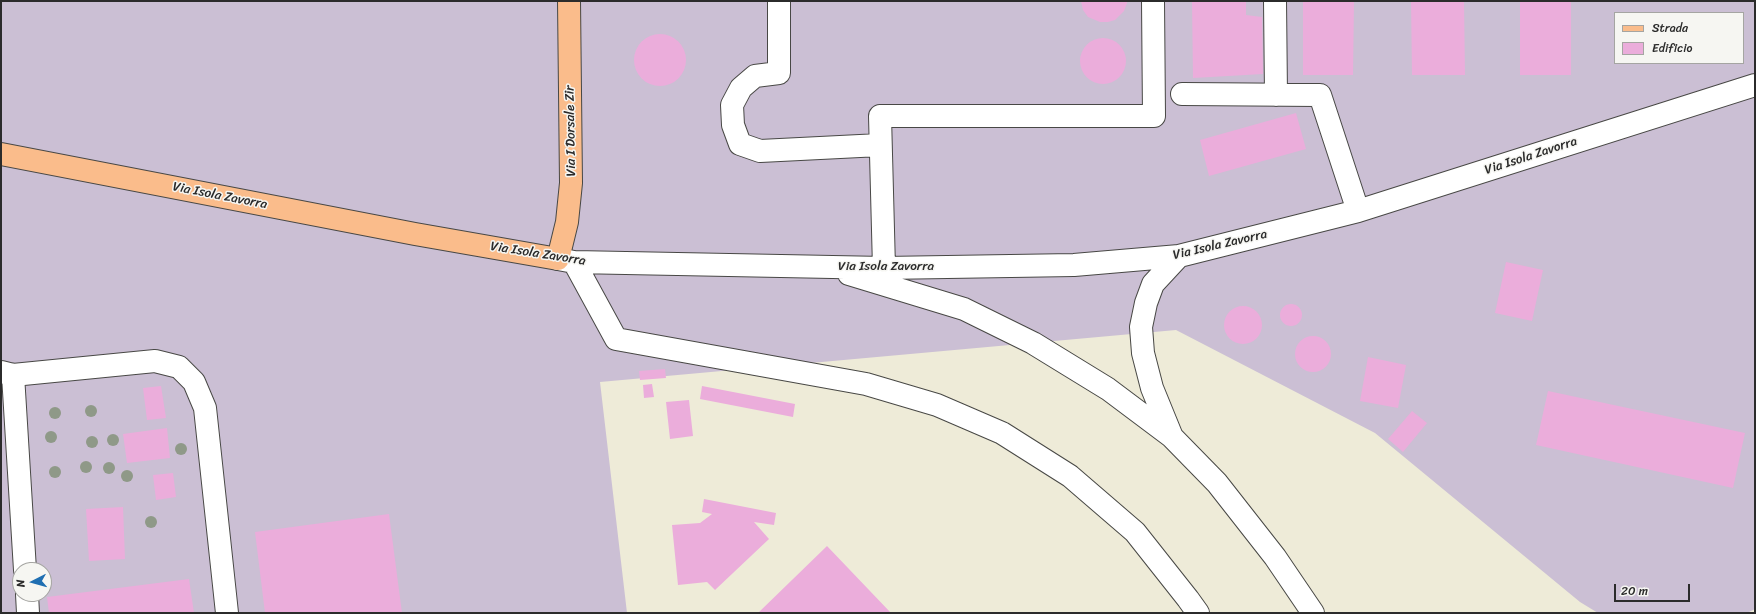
<!DOCTYPE html>
<style>
body{margin:0}
#map{position:relative;width:1756px;height:614px;overflow:hidden;background:#eeebd8;font-family:Sriracha,sans-serif}
canvas{display:block}
.frame{position:absolute;inset:0;border:2px solid #2b2b2b;pointer-events:none}
.legend{position:absolute;left:1614px;top:12px;width:130px;height:52px;box-sizing:border-box;background:#f6f6f2;border:1px solid #a5a5a2;margin:0;padding:5px 7px;list-style:none;font-size:12px;color:#2b2b2b}
.legend li{display:flex;align-items:center;gap:8px;height:20px}
.legend b{width:20px;border:1px solid #a5a5a2}
.north{position:absolute;left:12px;top:562px;width:40px;height:40px;box-sizing:border-box;background:#f6f6f2;border:1px solid #a5a5a2;border-radius:50%;rotate:264deg;font-size:11px;font-weight:700;line-height:16px;text-align:center;color:#2b2b2b}
.north::after{content:'';display:block;margin:auto;width:14px;height:18px;background:#1f6fb2;clip-path:polygon(50% 0,100% 100%,50% 72%,0 100%)}
.scale{position:absolute;left:1614px;top:584px;width:76px;height:18px;box-sizing:border-box;border:2px solid #2b2b2b;border-top:0;padding-left:5px;font-size:12px;line-height:14px;white-space:nowrap;color:#2b2b2b;-webkit-text-stroke:3px #f6f6f2;paint-order:stroke}
</style>
<div id="map">
<canvas width="1756" height="614"></canvas>
<div class="frame"></div>
<ul class="legend">
<li><b style="height:5px;background:#fabc8b"></b>Strada</li>
<li><b style="height:11px;background:#ebaddb"></b>Edificio</li>
</ul>
<div class="north">N</div>
<div class="scale">20 m</div>
</div>
<script>
const ctx = document.querySelector('canvas').getContext('2d');
ctx.lineJoin = 'round';
function fillPath(path, color) {
  ctx.fillStyle = color;
  ctx.fill(path, 'evenodd');
}
function trace(path, color, width, dash) {
  ctx.strokeStyle = color;
  ctx.lineWidth = width;
  ctx.lineCap = dash ? 'butt' : 'round';
  ctx.setLineDash(dash || []);
  ctx.stroke(path);
}
function write(font, color, halo, rows, align = 'center') {
  ctx.font = font + ' Sriracha,sans-serif';
  ctx.lineWidth = 3;
  ctx.setLineDash([]);
  ctx.textBaseline = 'middle';
  ctx.strokeStyle = halo;
  ctx.fillStyle = color;
  for (const [text, x, y, turn = 0] of rows) {
    ctx.save();
    ctx.translate(x, y);
    ctx.rotate((+turn || 0) * Math.PI / 180);
    ctx.textAlign = isNaN(turn) ? turn : align;
    if (halo) ctx.strokeText(text, 0, 0);
    ctx.fillText(text, 0, 0);
    ctx.restore();
  }
}
const industrial = new Path2D(`
 M1,1H1755V609L1747,613H1598L1580,602L1375,433L1176,330L600,382L627,613H1ZM1615,13H1743V63H1615ZM20,570H44V594H20Z`);
const building = new Path2D(`
 M1081,1H1127V3L1124,11L1115,20L1108,22H1100L1088,17L1083,10Z
 M1192,1H1246V15L1262,17L1263,74L1193,78Z
 M1303,1H1354L1353,75H1303Z
 M1411,1H1464L1465,75H1412Z
 M1520,1H1571V75H1520Z
 M634 60a26 26 0 1 1 52 0a26 26 0 1 1-52 0Z
 M1080 61a23 23 0 1 1 46 0a23 23 0 1 1-46 0Z
 M1296,113L1306,149L1209,176L1200,140Z
 M1506,262L1543,270L1532,321L1495,313Z
 M1280 315a11 11 0 1 1 22 0a11 11 0 1 1-22 0Z
 M1224 325a19 19 0 1 1 38 0a19 19 0 1 1-38 0Z
 M1295 354a18 18 0 1 1 36 0a18 18 0 1 1-36 0Z
 M1368,357L1406,365L1398,408L1360,401Z
 M665,369L666,378L640,380L639,371Z
 M652,384L654,397L644,398L643,385Z
 M161,386L166,418L147,420L143,388Z
 M702,386L795,404L793,417L700,399Z
 M1548,391L1745,433L1733,488L1536,445Z
 M689,400L693,436L670,439L666,402Z
 M1412,411L1427,423L1403,452L1388,439Z
 M167,428L170,458L127,463L123,434Z
 M173,473L176,497L156,500L153,475Z
 M704,499L776,513L774,525L754,522L769,539L715,590L707,582L678,585L672,525L700,523L712,514L702,512Z
 M123,507L125,559L89,561L86,509Z
 M389,514L402,613H265L255,532Z
 M827,546L891,613H758Z
 M189,579L194,613H49L47,597Z`);
const minor = new Path2D(`
 M779,1V73L755,76L741,88L732,105L733,125L740,144L760,151L880,145
 M1275,1L1276,95
 M1182,94L1320,95L1358,211
 M558,259L574,262L884,268L1074,265L1179,256L1358,211L1755,85
 M574,262L616,339L866,384L937,405L1002,433L1070,476L1135,532L1188,599L1198,613
 M884,268L880,116H1154L1153,1
 M849,274L964,309L1033,343L1108,389L1172,437L1217,483L1275,557L1313,613
 M1,372L13,375L155,361L179,367L194,382L205,408L227,613
 M13,375L25,570
 M1172,437L1152,388L1143,353L1141,327L1146,303L1153,284L1179,256
 M27,594L28,613`);
const major = new Path2D(`
 M1,154L415,234L558,259L567,222L571,183L569,1`);
const trees = [
 [91,411],
 [55,413],
 [51,437],
 [113,440],
 [92,442],
 [181,449],
 [86,467],
 [109,468],
 [55,472],
 [127,476],
 [151,522]
];
const streetNames = [
 ["Via I Dorsale Zir",571,131,-91],
 ["Via Isola Zavorra",1531,156,-18],
 ["Via Isola Zavorra",220,196,11],
 ["Via Isola Zavorra",1220,245,-13],
 ["Via Isola Zavorra",538,254,9],
 ["Via Isola Zavorra",886,267]
];
fillPath(industrial, '#cbbfd4');
fillPath(building, '#ebaddb');
trace(minor, '#484845', 24);
trace(major, '#484845', 24);
trace(minor, '#fff', 22);
trace(major, '#fabc8b', 22);
ctx.fillStyle = '#8f9988';
for (const [x, y] of trees) {
  ctx.beginPath();
  ctx.arc(x, y, 6, 0, 2 * Math.PI);
  ctx.fill();
}
write('13px', '#2b2b2b', '#f6f6f2', streetNames);
</script>
